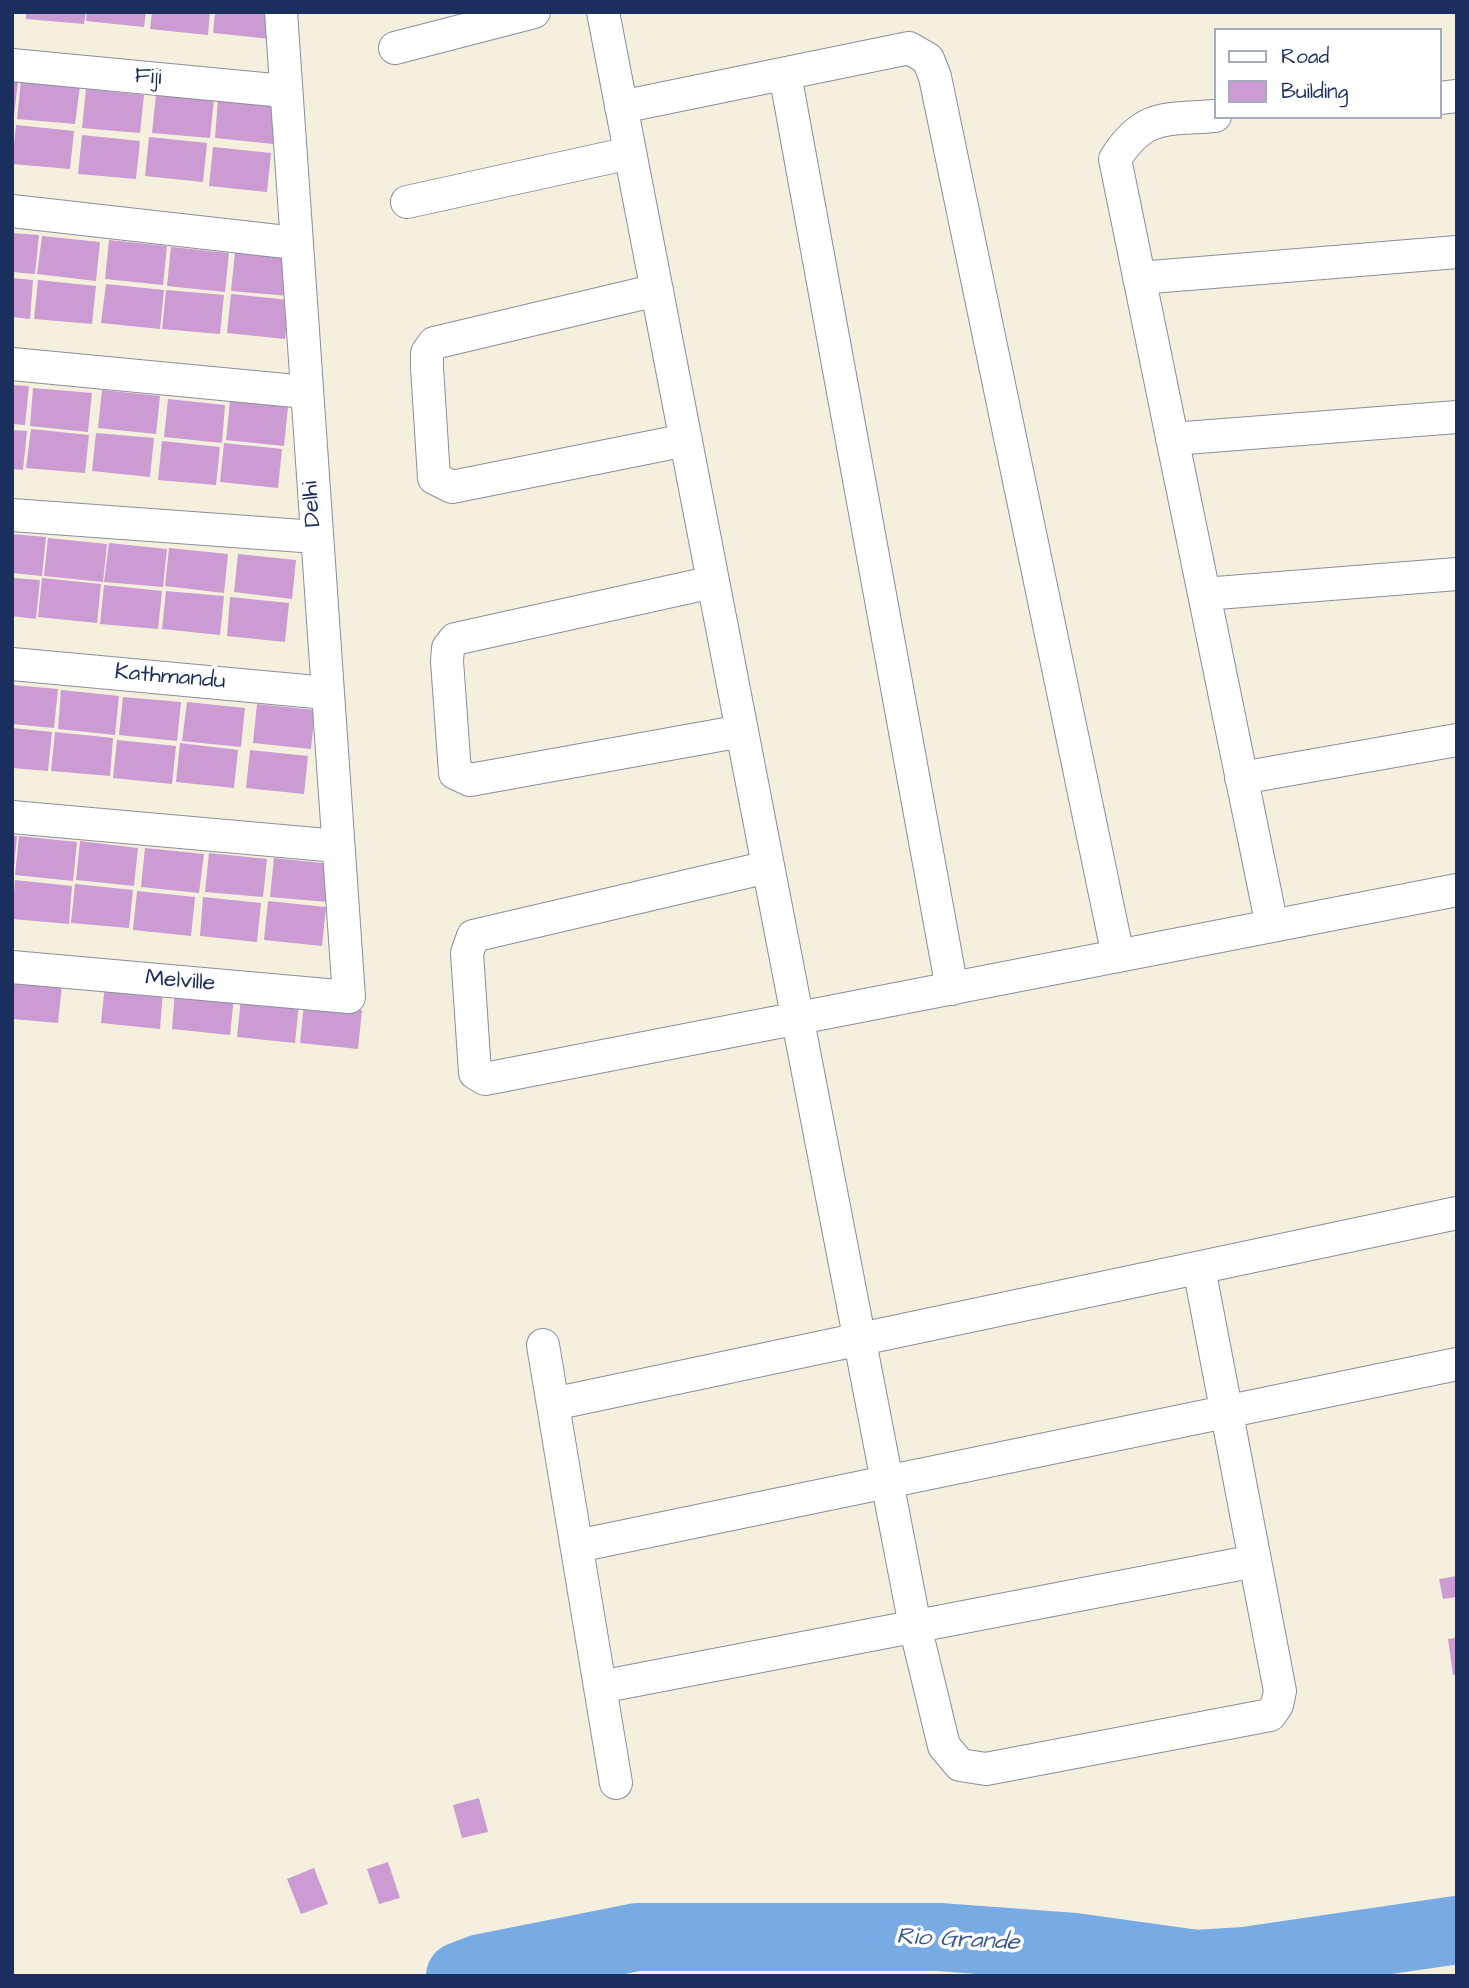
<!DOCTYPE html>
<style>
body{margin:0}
#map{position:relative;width:1469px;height:1988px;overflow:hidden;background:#f5efdd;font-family:"Architects Daughter",sans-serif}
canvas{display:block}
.frame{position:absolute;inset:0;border:14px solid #1b2f5e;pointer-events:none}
.legend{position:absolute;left:1214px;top:28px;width:228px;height:91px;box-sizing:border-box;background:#fff;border:2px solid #a4acbf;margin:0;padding:9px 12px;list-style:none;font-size:21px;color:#1b2f5e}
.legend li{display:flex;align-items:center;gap:14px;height:35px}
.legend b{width:35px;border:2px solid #a4acbf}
</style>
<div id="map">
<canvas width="1469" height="1988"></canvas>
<div class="frame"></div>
<ul class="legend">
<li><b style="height:9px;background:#fff"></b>Road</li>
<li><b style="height:19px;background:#cc9bd3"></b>Building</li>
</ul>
</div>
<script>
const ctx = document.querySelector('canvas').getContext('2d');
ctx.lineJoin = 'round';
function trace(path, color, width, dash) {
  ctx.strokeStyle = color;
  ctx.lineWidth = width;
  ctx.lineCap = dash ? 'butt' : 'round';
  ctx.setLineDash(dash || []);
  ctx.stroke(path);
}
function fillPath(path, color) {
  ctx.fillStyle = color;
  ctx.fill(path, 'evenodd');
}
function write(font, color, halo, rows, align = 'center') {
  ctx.font = font + ' "Architects Daughter",sans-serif';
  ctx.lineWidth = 7;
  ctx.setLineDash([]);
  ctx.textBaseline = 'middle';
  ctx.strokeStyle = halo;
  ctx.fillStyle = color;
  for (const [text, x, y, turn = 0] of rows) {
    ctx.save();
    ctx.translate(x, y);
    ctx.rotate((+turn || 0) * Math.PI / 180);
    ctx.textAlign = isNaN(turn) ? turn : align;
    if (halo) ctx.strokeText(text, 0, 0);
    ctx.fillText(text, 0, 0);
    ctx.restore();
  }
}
const river = new Path2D(`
 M460,1976L481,1968L637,1937H939L1074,1947L1196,1964L1245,1961L1457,1930`);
const building = new Path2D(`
 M26,12H86L84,24L26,19Z
 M87,12H146L144,27L86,21Z
 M152,12H210L208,35L150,29Z
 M215,12H274L271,39L213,33Z
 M21,80L80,86L75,124L17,119Z
 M12,81L18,82L14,116H12Z
 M86,89L144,95L140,133L82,128Z
 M156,94L214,99L210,138L152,133Z
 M218,99L277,105L273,144L215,138Z
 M16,125L74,131L70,169L12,164Z
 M82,135L140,141L136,179L78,174Z
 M149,137L207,143L203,182L145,176Z
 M213,147L271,153L267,192L209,186Z
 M12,233L39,235L35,274L12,272Z
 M42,236L100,242L96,281L37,274Z
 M109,240L167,246L163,285L105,279Z
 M171,247L229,253L225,292L167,286Z
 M235,252L293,258L289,296L231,291Z
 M12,278L33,280L30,319L12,317Z
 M38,280L96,286L92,324L34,319Z
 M106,284L164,290L160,329L101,323Z
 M166,290L224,295L220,334L162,329Z
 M231,294L289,300L285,339L227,333Z
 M12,385L29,386L25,425L12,424Z
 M33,388L92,393L88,432L30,426Z
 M102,390L160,396L156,434L98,428Z
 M168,399L225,405L222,443L164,437Z
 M230,401L288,407L284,446L226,440Z
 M31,429L89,435L85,473L26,468Z
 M12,430L27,431L23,470L12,469Z
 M96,433L154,438L150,477L92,471Z
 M162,441L220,447L216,485L158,480Z
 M224,443L282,449L278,488L220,482Z
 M12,534L46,537L42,576L12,573Z
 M48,538L107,544L103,582L44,576Z
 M109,543L167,549L163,587L104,582Z
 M169,548L228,554L224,593L165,586Z
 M238,554L296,560L292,599L234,592Z
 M12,578L40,580L36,619L12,616Z
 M42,578L101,584L97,623L38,617Z
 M104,585L162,591L158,629L100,624Z
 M166,591L224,596L220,635L162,629Z
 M230,597L289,603L285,642L227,636Z
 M12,685L58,689L54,728L12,724Z
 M61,690L119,696L115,735L58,729Z
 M123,697L181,702L177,741L119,735Z
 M187,702L245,708L241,747L182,741Z
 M257,704L315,710L311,749L253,743Z
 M12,728L52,732L48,771L12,768Z
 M55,732L113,738L110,776L51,771Z
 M117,740L176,746L172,784L113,778Z
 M180,743L238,750L234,788L176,782Z
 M250,750L308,756L304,794L246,788Z
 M12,836H17L14,867H12Z
 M19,836L77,842L73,881L15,875Z
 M80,841L138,848L134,886L76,880Z
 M145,848L204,854L199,893L141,887Z
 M209,853L267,859L263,897L205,892Z
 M274,858L332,864L328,902L270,897Z
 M15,880L72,886L69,924L12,919Z
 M75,884L133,890L129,928L71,923Z
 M137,891L195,897L191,936L133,930Z
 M203,897L261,903L257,942L200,936Z
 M268,901L326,907L322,946L264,940Z
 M12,979L62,985L58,1023L12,1019Z
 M105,984L163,990L160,1029L101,1023Z
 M175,991L234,997L230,1035L172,1029Z
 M241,998L299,1004L295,1043L237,1037Z
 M304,1004L362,1010L358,1049L300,1043Z
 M1457,1576V1597L1443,1599L1439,1579Z
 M1457,1638V1674L1453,1675L1448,1639Z
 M479,1798L488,1832L462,1838L453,1805Z
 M388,1862L400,1898L379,1904L367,1869Z
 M314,1868L328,1904L301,1914L287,1879Z`);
const street = new Path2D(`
 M603,12L915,1626L944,1746L960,1765L986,1769L1270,1715L1277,1705L1280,1691L1199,1268
 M395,48L534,12
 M12,65L284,91
 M785,74L952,989
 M1439,98L1457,96
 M621,107L909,48L928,59L935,77L1118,956
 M1215,116C1166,120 1144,113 1115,159L1272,926
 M407,202L630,153
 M12,211L295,243
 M1139,278L1457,252
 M657,290L434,343L427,353V367L434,478L452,487L686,440
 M12,364L306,392
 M1172,439L1457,417
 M12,515L316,537
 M713,582L455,639L448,648L447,661L455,773L470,780L742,731
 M1204,594L1457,574
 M12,664L327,693
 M1241,778L1457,740
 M12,817L338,846
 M768,867L473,936L467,953L475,1073L485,1079L1457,890
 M12,967L349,997L281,12
 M543,1345L616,1783
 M553,1404L1457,1213
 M577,1546L1457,1364
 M600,1687L1255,1561`);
const streetNames = [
 ["Fiji",148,78,5],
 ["Delhi",313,504,-94],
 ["Kathmandu",170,678,5],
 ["Melville",180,982,5]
];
const waterNames = [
 ["Rio Grande",958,1941,3]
];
trace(river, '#78aae3', 68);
fillPath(building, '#cc9bd3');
trace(street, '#888f9e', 34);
trace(street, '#fff', 32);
write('23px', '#1b2f5e', '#fff', streetNames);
write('italic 24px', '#3c5a8d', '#fff', waterNames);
</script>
